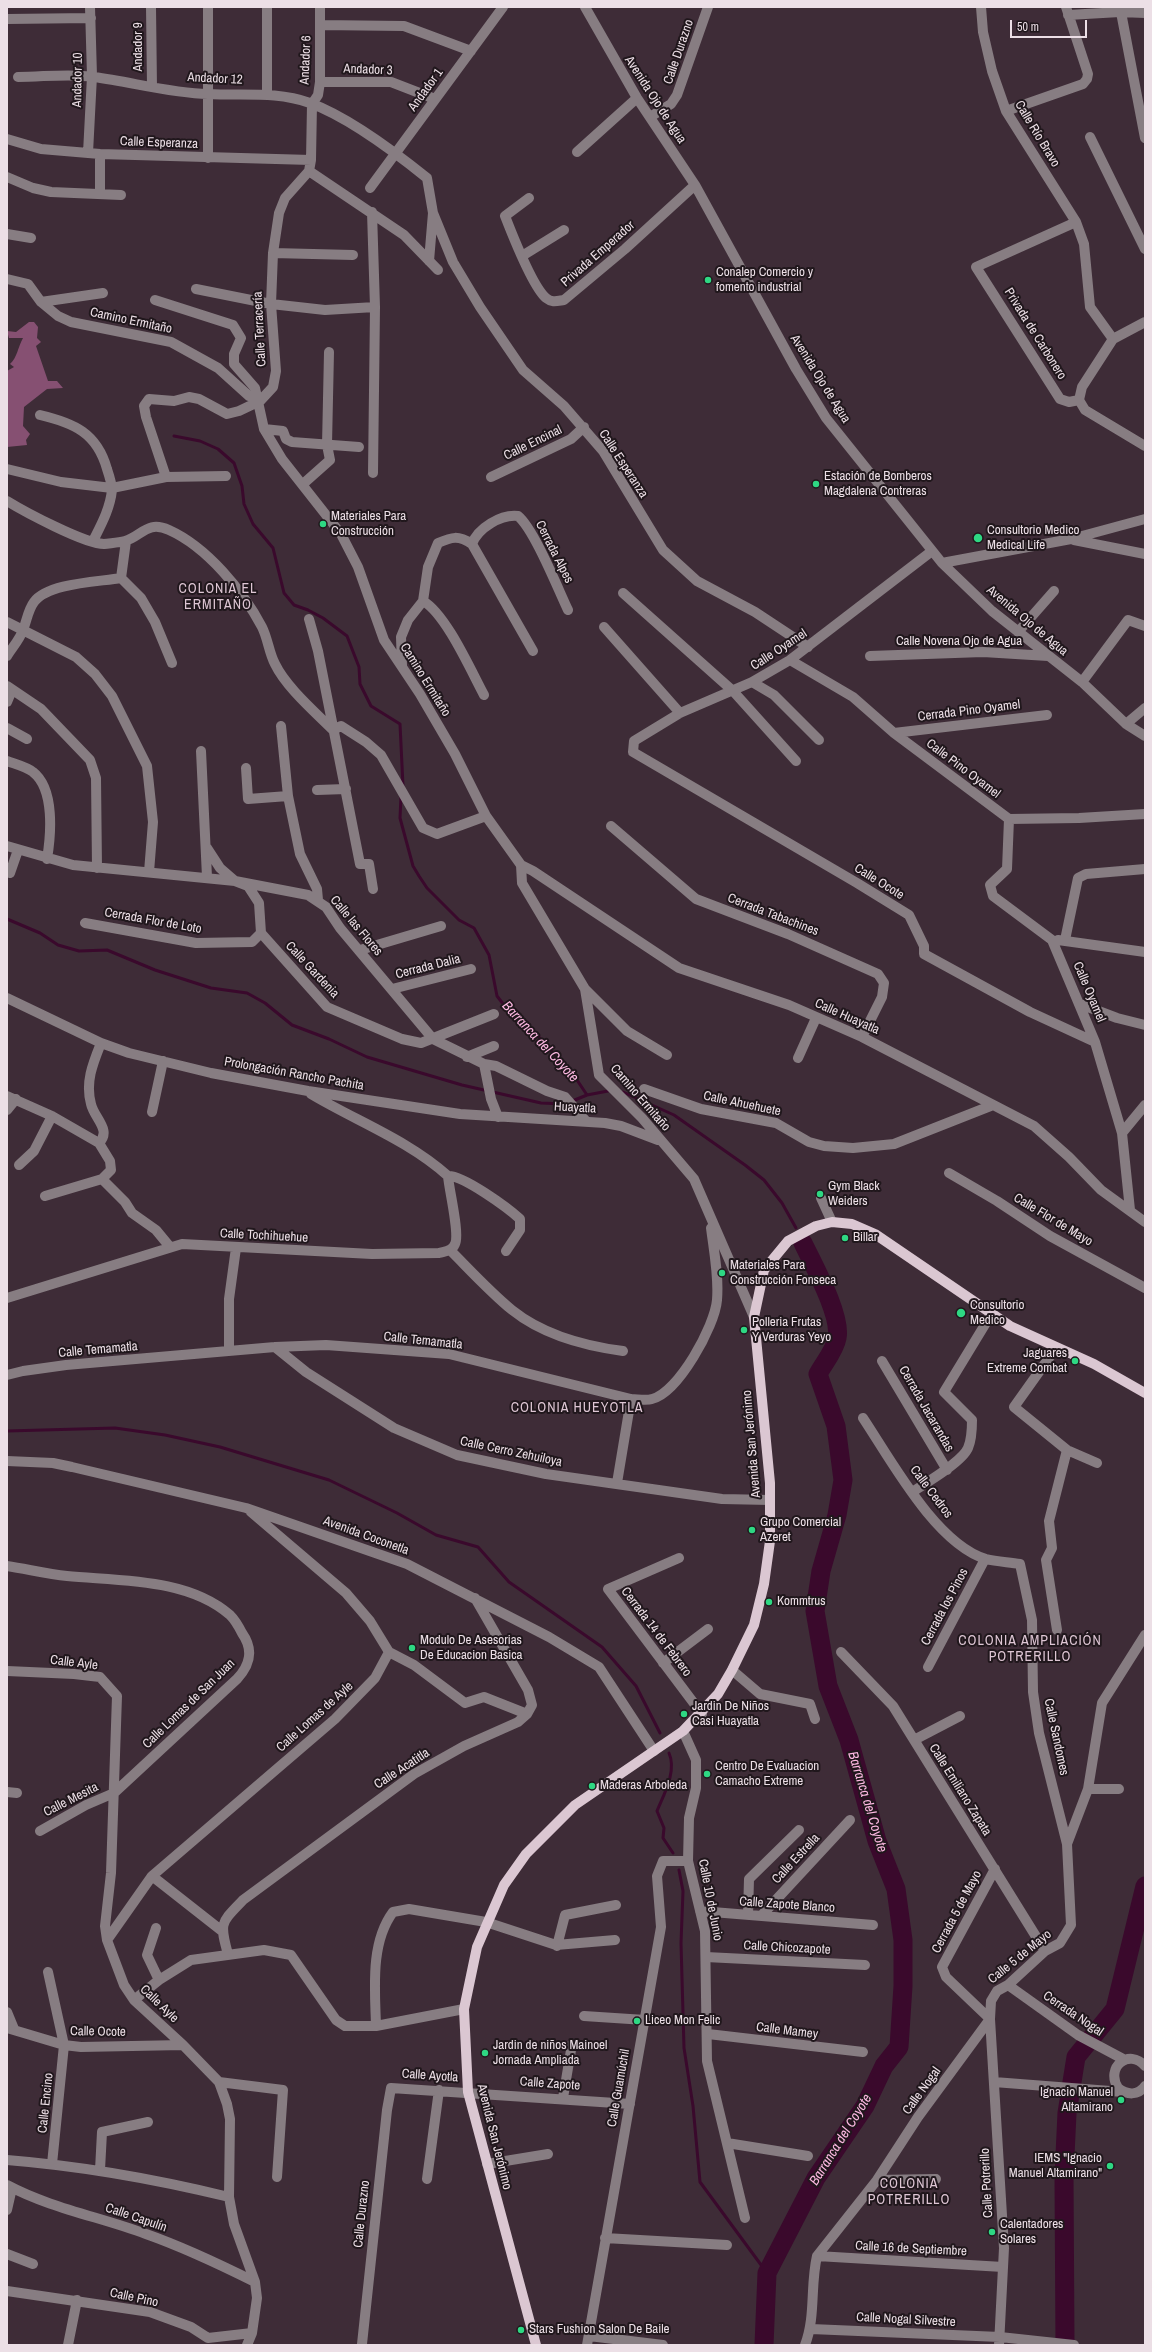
<!DOCTYPE html>
<meta charset="utf-8">
<style>
body{margin:0}
#map{position:relative;width:1152px;height:2352px;overflow:hidden;background:#3e2c37;font-family:"Archivo Narrow",sans-serif}
canvas{display:block}
.frame{position:absolute;inset:0;border:8px solid #ecdfe6;pointer-events:none}
.scale{position:absolute;left:1010px;top:20px;width:77px;height:18px;box-sizing:border-box;border:2px solid #ecdfe6;border-top:0;padding-left:5px;font-size:12px;line-height:14px;white-space:nowrap;color:#ecdfe6;-webkit-text-stroke:3px #20171c;paint-order:stroke}
</style>
<div id="map">
<canvas width="1152" height="2352"></canvas>
<div class="frame"></div>
<div class="scale">50 m</div>
</div>
<script>
const ctx = document.querySelector('canvas').getContext('2d');
ctx.lineJoin = 'round';
function fillPath(path, color) {
  ctx.fillStyle = color;
  ctx.fill(path, 'evenodd');
}
function trace(path, color, width, dash) {
  ctx.strokeStyle = color;
  ctx.lineWidth = width;
  ctx.lineCap = dash ? 'butt' : 'round';
  ctx.setLineDash(dash || []);
  ctx.stroke(path);
}
function write(font, color, halo, rows, align = 'center') {
  ctx.font = font + ' "Archivo Narrow",sans-serif';
  ctx.lineWidth = 4;
  ctx.setLineDash([]);
  ctx.textBaseline = 'middle';
  ctx.strokeStyle = halo;
  ctx.fillStyle = color;
  for (const [text, x, y, turn = 0] of rows) {
    ctx.save();
    ctx.translate(x, y);
    ctx.rotate((+turn || 0) * Math.PI / 180);
    ctx.textAlign = isNaN(turn) ? turn : align;
    if (halo) ctx.strokeText(text, 0, 0);
    ctx.fillText(text, 0, 0);
    ctx.restore();
  }
}
const forest = new Path2D(`
 M29,322H34L38,327L37,338L41,342L36,346L48,381H57L63,388L47,389L24,407L23,426L30,434L26,440L27,445L7,447V371L14,367L10,364C17,358 18,347 23,338H9L7,331L16,332Z`);
const stream = new Path2D(`
 M174,436L200,441L218,449L234,463L242,486L244,504L253,524L273,548L284,593L294,605L308,610L323,618L347,636L359,667L360,684L371,706L400,724L403,786
 M401,796L400,818L413,866L419,876L427,888L459,920L474,928L489,955L497,996L510,1013L536,1034L575,1077L587,1095L608,1091
 M7,919L40,933L58,945L79,951L107,950L155,970L211,988L247,993L265,1003L292,1025L329,1039L367,1057L462,1085L541,1103L565,1104L587,1095
 M623,1092L674,1115L745,1165L764,1180L782,1203L796,1228
 M7,1431L115,1428L165,1435L220,1447L329,1480L397,1513L436,1535L478,1547L509,1582L602,1647L636,1686L660,1733
 M669,1753C677,1771 664,1794 657,1811L664,1828L663,1838L673,1853
 M679,1870L683,1891L681,1943L684,2048L693,2106L700,2182L767,2273`);
const river = new Path2D(`
 M764,2345L767,2273L816,2178L865,2106L884,2066L899,2047L903,1986V1940L896,1889L877,1841L849,1740L828,1686L815,1611L821,1571L837,1515L843,1480L836,1426L818,1374C824,1363 835,1350 837,1338C842,1316 813,1264 803,1243
 M1065,2345L1064,2176L1067,2113L1076,2057L1115,2009L1145,1886`);
const minor = new Path2D(`
 M151,7L152,87
 M267,7V94
 M585,7L637,98L695,185L796,369L826,418L942,563L992,611L1082,682L1126,724L1145,736
 M981,7L983,32L992,71L1006,111L1076,222L1084,244L1090,307L1113,339
 M1120,7L1145,138
 M1068,15L1120,12L1145,13
 M7,19L91,18
 M320,25L404,26L471,51
 M18,77C43,77 70,73 94,77C132,82 170,93 208,94C244,96 276,91 310,103C348,117 396,153 427,178L433,213L429,261
 M320,82H391L435,99
 M1006,111L1083,84L1087,79L1088,74L1066,7
 M650,117L671,104L677,95L708,7
 M1090,137L1145,249
 M7,139L41,149L100,154L311,160
 M577,152L637,98
 M88,153L92,76L90,7
 M208,158V7
 M309,171L404,235L438,270
 M7,177L33,188L51,192L121,195
 M370,188L503,7
 M100,194V154
 M529,198L505,216C512,234 533,287 546,298C552,303 557,301 564,300L625,249L695,185
 M372,212L375,307L373,473
 M433,213L453,262L480,307L523,370L564,406L603,451L663,550L697,581L755,612L808,647
 M1076,222L976,267L1060,399L1069,402L1079,400
 M7,234L31,238
 M273,253L353,255
 M522,256L564,230
 M7,279L28,284L41,302L58,316L71,322L171,342L218,368L249,396L260,401
 M196,289L271,304L325,310L375,307
 M155,300L233,325L241,338L234,354V364L255,388L264,429L282,459L341,534L358,567L384,640L420,694L455,754L486,816L521,865L522,883L585,989L599,1075L642,1118L694,1179L754,1317
 M41,302L103,293
 M1145,322L1113,339L1082,387L1079,400L1085,410L1145,446
 M40,415C74,423 97,433 107,469C109,475 112,484 112,490C110,509 101,525 93,541
 M264,429L283,431L286,439L292,442L359,447
 M7,469L61,482L112,488L166,477L226,476
 M166,477L146,417L144,406L149,399L174,401L189,397L199,399L227,414L239,411L260,401L273,387L276,371L271,304L273,253L279,213L285,198L309,171L311,160L312,104L318,95L320,82V7
 M491,477L571,439L584,427
 M303,484L330,460L327,445L329,352
 M7,501C25,512 85,544 104,544C110,543 118,543 125,541C142,536 147,520 169,530C207,547 243,591 262,627C268,639 269,653 275,664C286,687 315,712 333,730
 M1074,540L1145,554
 M472,544C478,528 501,514 518,516C534,529 558,589 568,610
 M932,551L790,660L752,682L680,713L634,741L633,752L857,883L909,915L924,946V954L1030,1012L1095,1042
 M942,563L1071,539L1145,519
 M121,578L141,598L155,622L172,663
 M121,578L126,541
 M623,593L733,691L796,761
 M423,601C446,614 471,671 484,695
 M309,619L318,651L360,864H369L373,889
 M7,622L76,657L95,674L112,696L147,766L153,822L149,872
 M604,627L680,713
 M1018,632L1054,591
 M7,656C12,648 20,639 23,630C27,620 28,610 34,602C48,583 98,582 121,578
 M870,656L983,652L1048,656
 M790,660L853,697L894,733L1009,819L1079,818L1145,814
 M402,666L401,637L408,620L423,601L428,567L438,543C452,537 458,535 472,544L533,651
 M752,682L774,695L819,740
 M1082,682L1128,620L1145,626
 M7,686L41,709L90,760L96,778L97,868
 M7,702L12,690
 M1126,724L1145,708
 M281,726L288,796
 M7,728L27,739
 M333,730L341,726L366,742L381,755L423,828L437,834L486,816
 M894,733L1047,715
 M201,751L207,877
 M7,761C15,764 27,767 33,772C55,789 51,835 47,859
 M246,768L248,799L288,796L300,854L317,889L318,900
 M317,790L346,789
 M1009,819L1007,869L990,885L993,896L1052,940L1095,1042L1122,1133L1130,1210
 M611,826L696,899L788,934L878,974L884,983L882,997L862,1037
 M7,846L73,865L235,881L308,895L326,907L340,928L433,1039L484,1064L496,1066L547,1091L565,1097L586,1121
 M207,848L220,868L235,881L248,886L259,903L261,933L327,1007L402,1039L421,1043L494,1014
 M521,865L533,871L679,968L789,1005L862,1037L1034,1126L1069,1157L1101,1190L1145,1222
 M10,873L18,850
 M85,923L196,943L252,942L261,933
 M1058,940L1145,952
 M1065,940L1078,878L1086,874L1145,869
 M360,950L441,926
 M392,989L471,969
 M585,989L627,1031L667,1055
 M7,998L101,1043L129,1053L211,1073L308,1091L460,1114L605,1123L621,1126L658,1140
 M1080,1004L1117,1018L1145,1025
 M467,1057L494,1046
 M798,1058L816,1018
 M484,1064L491,1099L498,1117
 M644,1089L701,1109L776,1123L809,1142L824,1146L853,1148L894,1144L993,1105
 M311,1094C356,1121 408,1140 448,1176
 M7,1096L52,1116L99,1143L110,1161L111,1170L102,1179L45,1196
 M7,1110L16,1099
 M152,1112L163,1061
 M1122,1133L1145,1105
 M99,1143C112,1130 94,1118 91,1104C85,1082 93,1063 101,1043
 M19,1165L34,1151L52,1116
 M949,1173L997,1201L1050,1236L1145,1288
 M448,1176C463,1175 508,1208 520,1219V1230L506,1251
 M102,1179L125,1202L132,1213L156,1230L170,1247
 M821,1198L832,1222
 M450,1250C470,1270 490,1292 512,1310C542,1334 585,1346 623,1351
 M7,1298L182,1244L372,1254L439,1253C446,1251 452,1251 455,1244C460,1234 449,1190 448,1176
 M275,1347L306,1372L394,1428L457,1455L546,1474L722,1499L770,1500
 M1056,1348L1014,1407L1067,1450L1097,1463
 M229,1351V1299L236,1248
 M882,1361L947,1470
 M7,1375L23,1371L66,1365L275,1347L326,1345L449,1354L631,1399C637,1399 646,1401 652,1399C678,1393 715,1326 717,1300C719,1276 714,1252 711,1228
 M863,1418C891,1460 936,1544 986,1559C997,1562 1009,1562 1020,1564L1032,1620L1033,1692L1039,1733L1067,1844L1071,1925L1060,1943L1045,1951L1008,1985L997,1991L991,2001L990,2019L1004,2248L999,2345
 M7,1461L53,1463L72,1467L246,1508L407,1564L549,1637L599,1667L654,1751
 M617,1483L631,1399
 M912,1492C926,1483 962,1462 968,1448C972,1439 972,1429 972,1420L944,1392L992,1313
 M251,1512L346,1593L370,1621L389,1652L414,1665L465,1703L484,1697L527,1714
 M679,1558L608,1589L702,1714
 M7,1566C27,1569 47,1574 67,1576C120,1581 188,1578 230,1615C235,1620 239,1627 242,1633C254,1650 250,1665 237,1679L114,1793L86,1805L40,1831
 M1057,1630L1046,1560L1052,1548L1049,1521L1067,1450
 M841,1652L893,1706L1045,1951
 M663,1663L708,1629
 M928,1667L985,1559
 M732,1670L760,1694L810,1704L815,1719
 M7,1671L74,1674L100,1677L117,1696L111,1873L105,1926L107,1940L124,1985L134,2000L183,2045L219,2082L227,2104L230,2119L229,2197L234,2224L255,2282L257,2298L252,2333L247,2345
 M683,1731L696,1760V1788L689,1818L688,1861L705,1931L707,2061L745,2218
 M914,1740L960,1716
 M1088,1789H1119
 M7,1792L17,1793
 M1067,1844L1088,1789L1102,1703L1145,1635
 M152,1876L222,1931
 M700,1911L873,1925
 M748,1915L749,1879L799,1830
 M762,1915L850,1820
 M156,1928L147,1955L159,1980
 M107,1940L152,1876L335,1719L375,1678L389,1652
 M557,1946L565,1915L616,1905
 M228,1954C219,1922 221,1923 243,1900L414,1774L464,1746L518,1722L527,1714L532,1705L528,1690L475,1598
 M706,1957L865,1965
 M48,1972L64,2045L52,2164
 M1008,1985L1078,2035L1125,2060
 M134,2000L159,1980L191,1960L264,1950L291,1955L336,2020L345,2026H376L464,2009
 M7,2012L14,2029
 M584,2016L645,2020
 M990,2019L946,1977L942,1967L995,1869
 M376,2026C375,1989 370,1943 393,1912L409,1909L486,1922L556,1945L615,1940
 M7,2028L64,2045L81,2047L183,2045
 M708,2034L863,2052
 M1145,2066C1129,2048 1105,2067 1118,2088C1127,2095 1138,2096 1145,2086
 M219,2082L283,2090L277,2177
 M994,2082L1123,2092
 M563,2098L572,2044
 M727,2143L808,2156
 M7,2160C82,2166 155,2179 229,2197
 M487,2164L548,2154
 M100,2170L102,2132L148,2122
 M427,2179L439,2090
 M877,2180L936,2179
 M7,2185C50,2208 100,2217 146,2234C183,2247 219,2264 255,2282
 M7,2210L12,2188
 M605,2238L727,2245
 M7,2254L33,2264
 M817,2256L1003,2267
 M7,2291L150,2312L191,2327L208,2338L252,2333
 M811,2329L1000,2337L1074,2345
 M589,2336L663,2345
 M362,2344L387,2110L391,2088L630,2104
 M68,2345L77,2300
 M587,2345L661,1927L657,1876L663,1861H688
 M805,2345C816,2316 810,2286 817,2256L877,2180L918,2117L990,2019`);
const major = new Path2D(`
 M536,2345L468,2092L464,2009L477,1947L504,1885L526,1854L575,1805L683,1731L718,1694L732,1670L754,1625L764,1584L770,1541V1483L754,1317L764,1270L788,1241L816,1226L832,1222L852,1224L875,1234L1010,1326L1094,1364L1145,1393`);
const markers = [
 [708,280,4,"#2ed883"],
 [816,484,4,"#2ed883"],
 [323,524,4,"#2ed883"],
 [978,538,5,"#2ed883"],
 [820,1194,4,"#2ed883"],
 [845,1238,4,"#2ed883"],
 [722,1273,4,"#2ed883"],
 [961,1313,5,"#2ed883"],
 [744,1330,4,"#2ed883"],
 [1075,1361,4,"#2ed883"],
 [752,1530,4,"#2ed883"],
 [769,1602,4,"#2ed883"],
 [412,1648,4,"#2ed883"],
 [684,1714,4,"#2ed883"],
 [707,1774,4,"#2ed883"],
 [592,1786,4,"#2ed883"],
 [637,2021,4,"#2ed883"],
 [485,2053,4,"#2ed883"],
 [1121,2100,4,"#2ed883"],
 [1110,2166,4,"#2ed883"],
 [992,2232,4,"#2ed883"],
 [521,2330,4,"#2ed883"]
];
const streetNames = [
 ["Andador 9",139,47,-90],
 ["Calle Durazno",679,52,-71],
 ["Andador 6",306,60,-88],
 ["Andador 3",368,70,2],
 ["Andador 12",215,79,3],
 ["Andador 10",78,80,-89],
 ["Andador 1",426,90,-54],
 ["Avenida Ojo de Agua",655,100,57],
 ["Calle Río Bravo",1037,134,59],
 ["Calle Esperanza",159,143,2],
 ["Privada Emperador",598,254,-41],
 ["Camino Ermitaño",131,321,12],
 ["Calle Terracería",260,329,-93],
 ["Privada de Carbonero",1035,334,58],
 ["Avenida Ojo de Agua",820,379,58],
 ["Calle Encinal",533,443,-26],
 ["Calle Esperanza",623,464,57],
 ["Cerrada Alpes",554,552,63],
 ["Avenida Ojo de Agua",1027,621,40],
 ["Calle Novena Ojo de Agua",959,642],
 ["Calle Oyamel",779,650,-33],
 ["Camino Ermitaño",425,680,58],
 ["Cerrada Pino Oyamel",969,711,-7],
 ["Calle Pino Oyamel",963,769,37],
 ["Calle Ocote",879,882,32],
 ["Cerrada Tabachines",773,915,21],
 ["Cerrada Flor de Loto",153,921,10],
 ["Calle las Flores",356,926,50],
 ["Cerrada Dalia",428,967,-14],
 ["Calle Gardenia",312,970,47],
 ["Calle Oyamel",1089,992,67],
 ["Calle Huayatla",847,1017,24],
 ["Prolongación Rancho Pachita",294,1074,10],
 ["Camino Ermitaño",640,1098,49],
 ["Calle Ahuehuete",742,1104,12],
 ["Huayatla",575,1108,3],
 ["Calle Flor de Mayo",1053,1220,31],
 ["Calle Tochihuehue",264,1236,3],
 ["Calle Temamatla",423,1341,6],
 ["Calle Temamatla",98,1350,-5],
 ["Cerrada Jacarandas",926,1409,60],
 ["Avenida San Jerónimo",752,1444,-95],
 ["Calle Cerro Zehuiloya",511,1452,12],
 ["Calle Cedros",931,1492,53],
 ["Avenida Coconetla",366,1536,20],
 ["Cerrada los Pinos",945,1607,-62],
 ["Cerrada 14 de Febrero",656,1632,53],
 ["Calle Ayle",74,1663,7],
 ["Calle Lomas de San Juan",189,1704,-44],
 ["Calle Lomas de Ayle",315,1717,-42],
 ["Calle Sandomes",1056,1737,78],
 ["Calle Acatitla",402,1769,-33],
 ["Calle Emiliano Zapata",960,1790,58],
 ["Calle Mesita",71,1800,-27],
 ["Calle Estrella",796,1859,-47],
 ["Calle 10 de Junio",710,1900,79],
 ["Calle Zapote Blanco",787,1905,4],
 ["Cerrada 5 de Mayo",957,1912,-62],
 ["Calle Chicozapote",787,1948,3],
 ["Calle 5 de Mayo",1020,1957,-39],
 ["Calle Ayle",159,2004,44],
 ["Cerrada Nogal",1073,2014,34],
 ["Calle Mamey",787,2031,7],
 ["Calle Ocote",98,2032,1],
 ["Calle Ayotla",430,2076,4],
 ["Calle Zapote",550,2084,4],
 ["Calle Guamúchil",619,2088,-80],
 ["Calle Nogal",922,2091,-54],
 ["Calle Encino",46,2103,-84],
 ["Avenida San Jerónimo",494,2137,76],
 ["Calle Potrerillo",987,2183,-93],
 ["Calle Durazno",362,2214,-84],
 ["Calle Capulín",136,2218,19],
 ["Calle 16 de Septiembre",911,2249,3],
 ["Calle Pino",134,2298,12],
 ["Calle Nogal Silvestre",906,2320,3]
];
const poiNames = [
 ["Conalep Comercio y",716,273],
 ["fomento industrial",716,288],
 ["Estación de Bomberos",824,477],
 ["Magdalena Contreras",824,492],
 ["Materiales Para",331,517],
 ["Construcción",331,532],
 ["Consultorio Medico",987,531],
 ["Medical Life",987,546],
 ["Gym Black",828,1187],
 ["Weiders",828,1202],
 ["Billar",853,1238],
 ["Materiales Para",730,1266],
 ["Construcción Fonseca",730,1281],
 ["Consultorio",970,1306],
 ["Medico",970,1321],
 ["Polleria Frutas",752,1323],
 ["Y Verduras Yeyo",752,1338],
 ["Jaguares",1067,1354,"right"],
 ["Extreme Combat",1067,1369,"right"],
 ["Grupo Comercial",760,1523],
 ["Azeret",760,1538],
 ["Kommtrus",777,1602],
 ["Modulo De Asesorias",420,1641],
 ["De Educacion Basica",420,1656],
 ["Jardin De Niños",692,1707],
 ["Casi Huayatla",692,1722],
 ["Centro De Evaluacion",715,1767],
 ["Camacho Extreme",715,1782],
 ["Maderas Arboleda",600,1786],
 ["Liceo Mon Felic",645,2021],
 ["Jardin de niños Mainoel",493,2046],
 ["Jornada Ampliada",493,2061],
 ["Ignacio Manuel",1113,2093,"right"],
 ["Altamirano",1113,2108,"right"],
 ["IEMS \"Ignacio",1102,2159,"right"],
 ["Manuel Altamirano\"",1102,2174,"right"],
 ["Calentadores",1000,2225],
 ["Solares",1000,2240],
 ["Stars Fushion Salon De Baile",529,2330]
];
const neighbourhoodNames = [
 ["COLONIA EL",218,589],
 ["ERMITAÑO",218,605],
 ["COLONIA HUEYOTLA",577,1408],
 ["COLONIA AMPLIACIÓN",1030,1641],
 ["POTRERILLO",1030,1657],
 ["COLONIA",909,2184],
 ["POTRERILLO",909,2200]
];
const waterNames = [
 ["Barranca del Coyote",540,1042,47],
 ["Barranca del Coyote",867,1802,73],
 ["Barranca del Coyote",841,2140,-58]
];
fillPath(forest, '#865072');
trace(stream, '#3a092c', 3);
trace(river, '#3a092c', 19);
trace(minor, '#877d82', 10);
trace(major, '#dbc7d2', 10);
for (const [x, y, r, color] of markers) {
  const dot = new Path2D();
  dot.arc(x, y, r, 0, 2 * Math.PI);
  ctx.fillStyle = color;
  ctx.fill(dot);
  trace(dot, '#20171c', 1.5);
}
write('13px', '#ecdfe6', '#20171c', streetNames);
write('13px', '#ecdfe6', '#20171c', poiNames, 'left');
ctx.letterSpacing = '1px';
write('14px', '#dec6d4', '#20171c', neighbourhoodNames);
ctx.letterSpacing = '0px';
write('italic 14px', '#fcb8e1', '#20171c', waterNames);
</script>
